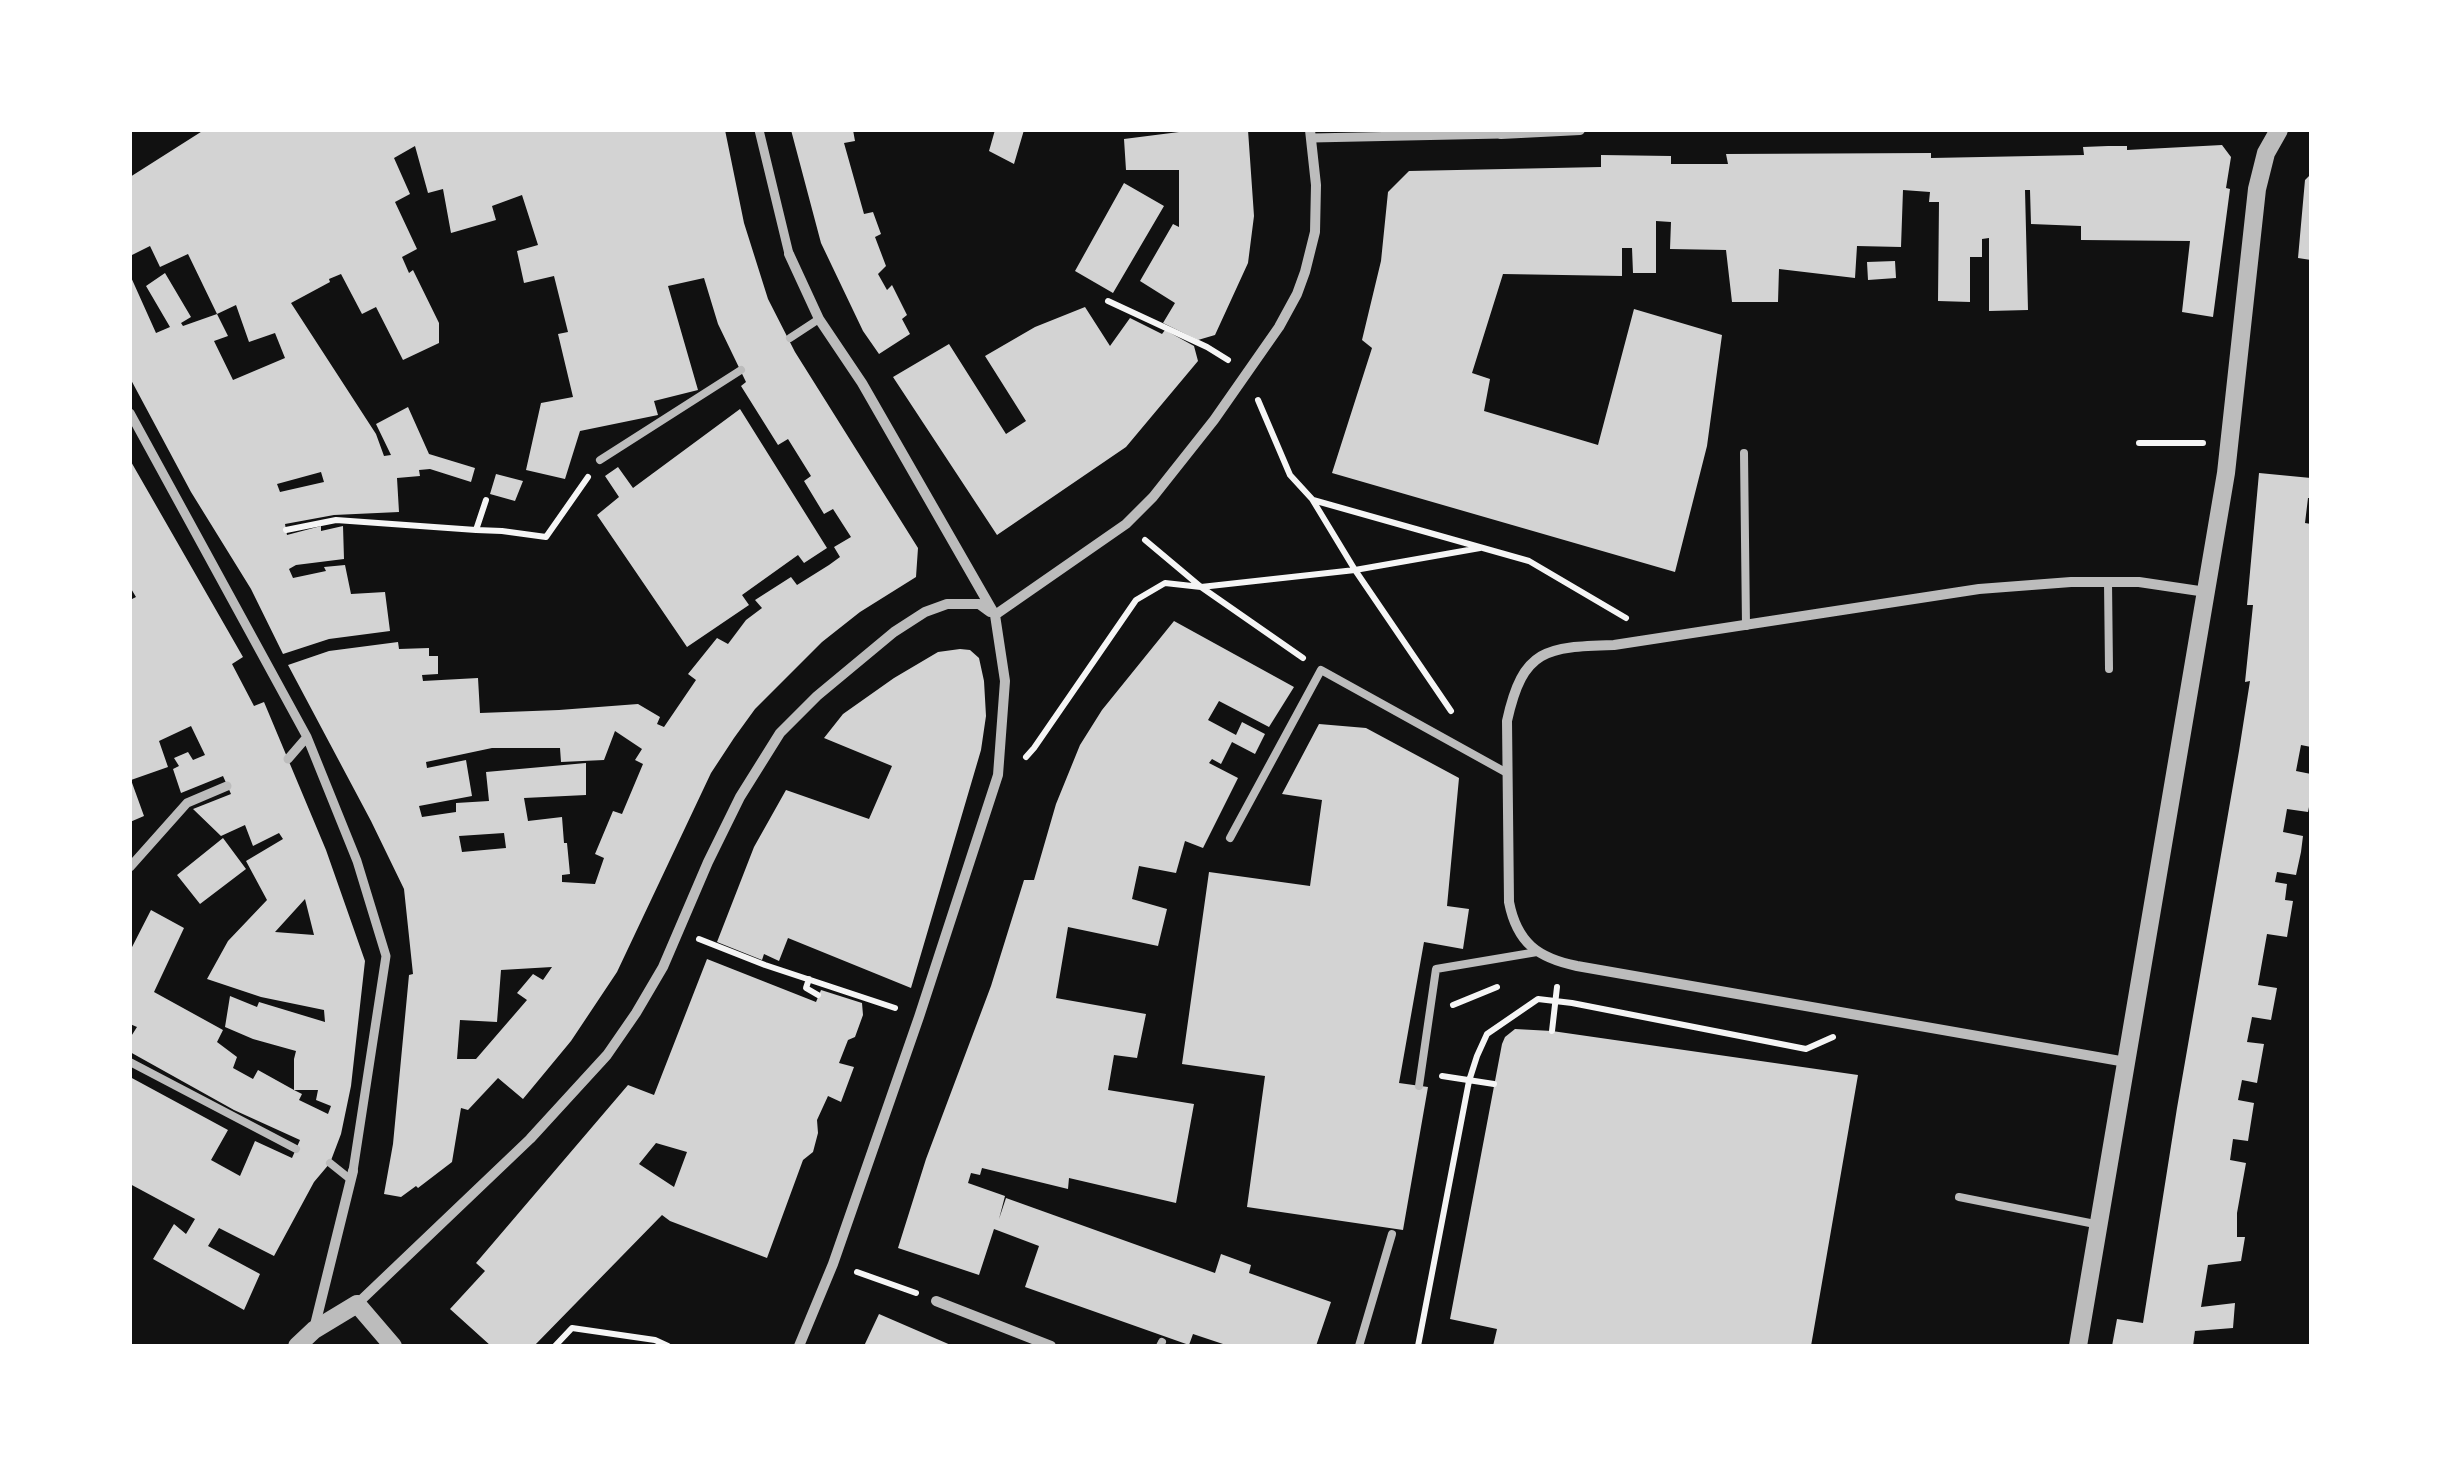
<!DOCTYPE html>
<style>
body{margin:0}
#map{position:relative;width:2441px;height:1476px;overflow:hidden;background:#111;font-family:"DejaVu Sans",sans-serif}
canvas{display:block}
.frame{position:absolute;inset:0;border:132px solid #fff;pointer-events:none}
</style>
<div id="map">
<canvas width="2441" height="1476"></canvas>
<div class="frame"></div>
</div>
<script>
const ctx = document.querySelector('canvas').getContext('2d');
ctx.lineJoin = 'round';
function fillPath(path, color) {
  ctx.fillStyle = color;
  ctx.fill(path, 'evenodd');
}
function trace(path, color, width, dash) {
  ctx.strokeStyle = color;
  ctx.lineWidth = width;
  ctx.lineCap = dash ? 'butt' : 'round';
  ctx.setLineDash(dash || []);
  ctx.stroke(path);
}
const building = new Path2D(`
 M204,130H725L744,223L768,299L795,352L918,548L916,577L860,612L822,642L755,709L734,738L711,773L617,972L571,1041L523,1099L498,1078L468,1110L461,1108L452,1162L418,1188L416,1186L401,1197L384,1194L393,1144L409,975L413,974L404,889L371,821L288,665L329,651L398,642L399,649L429,648V656H438V674L422,675L423,681L478,678L480,713L559,710L638,704L660,717L657,724L664,727L696,680L688,674L717,638L728,644L746,620L762,608L755,600L791,577L797,585L829,565L840,557L834,547L851,537L833,509L824,514L804,481L811,476L788,439L778,445L741,386L746,382L718,324L704,278L668,286L698,390L654,401L658,415L580,431L565,479L526,470L541,403L573,397L558,334L568,332L554,276L524,283L517,251L538,245L522,195L492,206L496,220L451,233L443,189L428,193L415,146L394,158L410,194L395,202L417,249L402,257L409,273L413,270L439,323V343L403,360L376,307L362,314L341,274L329,279L330,282L291,303L376,434L384,456L391,455L376,424L408,407L429,454L475,468L471,482L430,469L419,470L420,476L397,478L399,512L334,515L285,524L287,535L321,526V531L343,526L344,559L296,565L289,569L293,578L326,571L324,567L345,565L351,594L385,592L390,631L329,639L283,654L251,589L191,492L130,378V275L156,333L170,327L146,286L165,273L191,317L181,323L183,326L217,314L228,336L214,341L233,380L285,358L275,333L249,342L236,305L217,314L188,254L160,267L150,246L130,256V177ZM321,472L324,482L280,492L277,484ZM615,731L642,749L635,760L643,764L622,814L613,811L595,854L604,858L595,884L562,882V875L570,874L567,843H564L562,817L528,821L524,798L586,795V763L486,772L489,801L456,803V812L422,817L419,806L472,796L466,760L427,768L426,762L492,748H560L561,762L604,760ZM504,833L506,848L462,852L459,836ZM552,967L543,980L533,974L517,993L527,1000L476,1059H457L460,1020L497,1022L501,970Z
 M791,130H853L855,141L844,143L864,214L873,212L881,234L875,237L886,266L878,274L887,290L892,285L907,315L902,319L910,334L879,354L863,331L821,243Z
 M995,130H1024L1014,164L989,151Z
 M1179,130H1248L1254,216L1248,263L1215,335L1198,340L1163,323L1175,303L1140,281L1173,224L1179,227V170H1126L1124,139L1179,132Z
 M2222,145L2231,157L2226,188L2230,189L2213,317L2182,312L2190,241L2081,240V226L2031,224L2030,190H2025L2028,310L1989,311V238L1982,239V257H1970V302L1938,301L1939,202H1929L1930,192L1903,190L1901,247L1857,246L1855,278L1779,269L1778,302H1732L1726,250L1670,249L1671,222L1656,221V273H1633L1632,248H1622V276L1503,274L1472,373L1490,379L1484,411L1598,445L1634,309L1722,335L1707,446L1675,572L1332,473L1372,348L1362,340L1381,261L1388,192L1409,171L1601,167V155L1671,156V164H1728L1726,154L1931,153V158L2084,155L2083,147L2108,146H2127V150Z
 M2311,174V260L2298,258L2305,180Z
 M1124,183L1164,206L1113,293L1075,271Z
 M1895,261L1896,278L1868,280L1867,262Z
 M1085,307L1110,346L1130,318L1162,334L1165,330L1194,346L1198,361L1126,447L997,535L893,377L949,344L1006,434L1026,421L985,356L1035,327Z
 M740,409L827,548L804,563L798,555L742,595L749,605L687,647L597,515L619,497L605,476L618,467L633,488Z
 M130,460L243,657L232,664L254,706L264,702L326,850L365,961L351,1086L341,1134L330,1163L314,1182L274,1256L219,1228L208,1246L260,1274L244,1310L153,1259L174,1224L186,1234L195,1219L130,1184V1077L228,1130L211,1160L240,1176L255,1141L292,1158L300,1140L234,1110L130,1052V1038L137,1027L130,1024V951L151,910L184,928L154,992L223,1030L217,1042L237,1057L233,1068L253,1079L258,1070L294,1090V1059L296,1051L253,1039L225,1027L230,996L257,1007L259,1002L325,1022L324,1010L261,997L207,979L228,941L267,900L246,861L283,839L279,833L253,846L245,825L221,836L193,809L231,794L223,776L181,793L173,769L179,766L174,758L188,752L193,760L205,755L191,726L159,741L168,767L131,780L144,816L130,822V600L136,597L130,587ZM305,899L314,935L275,932ZM294,1090H318L316,1100L331,1106L328,1114L299,1100L302,1094Z
 M2259,473L2311,478V498H2308L2305,523L2311,524V682L2309,697L2311,698V747L2301,745L2296,771L2311,774V797L2308,812L2287,809L2283,832L2303,836L2301,852L2296,875L2277,872L2275,882L2287,884L2285,900L2293,901L2287,937L2267,934L2258,985L2277,988L2271,1020L2252,1017L2247,1042L2264,1044L2257,1083L2242,1080L2238,1100L2254,1103L2248,1141L2233,1139L2230,1160L2246,1163L2237,1213V1237H2245L2241,1261L2208,1265L2201,1307L2235,1303L2233,1328L2195,1331L2193,1346H2112L2117,1319L2143,1323L2177,1108L2239,751L2250,681L2245,682L2253,605H2247Z
 M496,474L523,481L515,501L490,494Z
 M1174,621L1294,687L1269,727L1219,701L1208,720L1236,735L1242,722L1265,734L1255,754L1232,742L1221,764L1212,759L1209,763L1238,778L1203,848L1185,841L1176,873L1139,866L1132,899L1167,909L1158,946L1068,927L1056,998L1146,1014L1137,1058L1114,1055L1108,1090L1194,1104L1176,1203L1069,1178L1068,1189L982,1168L980,1175L971,1173L968,1183L1005,1196L999,1219L1006,1198L1215,1273L1221,1254L1251,1265L1249,1273L1331,1302L1316,1346H1222L1223,1344L1193,1334L1189,1345L1025,1287L1039,1246L994,1229L979,1275L898,1248L926,1159L991,986L1024,880H1034L1056,804L1080,745L1102,710Z
 M960,649L970,650L979,658L984,681L986,716L981,750L911,988L788,938L779,961L764,954L762,960L717,942L754,847L786,790L869,819L892,766L824,738L843,714L894,678L938,652Z
 M1319,724L1366,728L1459,778L1447,906L1469,909L1463,949L1424,942L1399,1083L1428,1087L1403,1230L1247,1207L1265,1076L1182,1064L1209,872L1310,886L1322,800L1282,794Z
 M223,838L246,869L200,904L177,875Z
 M707,959L816,1002L821,990L862,1003L863,1015L855,1037L848,1040L839,1063L854,1067L841,1102L828,1096L817,1120L818,1133L813,1152L803,1160L767,1258L670,1221L662,1215L534,1346H491L450,1309L485,1271L476,1263L628,1085L654,1095ZM656,1143L687,1152L674,1187L639,1164Z
 M1515,1029L1552,1031L1858,1075L1811,1346H1493L1497,1329L1450,1319L1502,1044L1505,1037Z
 M879,1314L953,1346H864Z`);
const path = new Path2D(`
 M1108,301L1207,347L1228,360
 M1258,400L1290,475L1312,499L1355,570L1451,711
 M2139,443H2203
 M1313,500L1529,561L1626,618
 M286,530L336,520L476,530L486,500
 M476,530L502,531L546,537L588,477
 M1145,540L1201,587L1303,658
 M1026,757L1034,748L1136,600L1165,583L1201,587L1355,570L1480,548
 M699,939L765,965L895,1008
 M809,979L806,988L818,995
 M1453,1005L1497,987
 M1552,1031L1557,987
 M1442,1076L1494,1084
 M857,1272L916,1293
 M555,1346L572,1328L655,1340L668,1346
 M1418,1346L1469,1081L1477,1056L1487,1034L1538,999L1572,1003L1806,1049L1833,1037`);
const service = new Path2D(`
 M790,338L819,319
 M1744,453L1746,626
 M600,460L741,370
 M2108,582L2109,669
 M1230,838L1321,670L1507,773
 M130,1062L296,1149
 M1419,1086L1436,969L1537,952
 M330,1163L350,1179
 M1959,1197L2100,1225
 M1160,1346L1162,1342
 M1359,1346L1392,1234`);
const pedestrian = new Path2D(`
 M759,130L789,254
 M1312,138L1501,134
 M130,413L307,737L357,861L386,956L353,1171
 M288,759L307,737
 M130,867L187,803L227,786`);
const minor = new Path2D(`
 M1501,134L1580,130
 M789,254L819,319L862,383L995,615L1005,681L998,775L919,1017L833,1264L799,1346
 M995,615L1126,524L1153,497L1214,420L1279,327L1297,294L1305,272L1315,232L1316,185L1310,130
 M2126,1062L1577,966C1538,958 1517,943 1509,902L1507,721C1523,648 1546,647 1614,645L1979,589L2071,582H2139L2206,592
 M936,1301L1051,1346
 M357,1304L530,1139L607,1055L636,1013L663,967L708,862L740,797L780,733L817,696L894,632L925,612L947,604H979L990,612
 M314,1329L353,1171`);
const tertiary = new Path2D(`
 M297,1346L314,1330L357,1304L393,1346
 M2078,1346L2226,473L2257,189L2266,153L2279,130`);
fillPath(building, '#d3d3d3');
trace(path, '#f5f5f5', 6);
trace(service, '#bcbcbc', 8);
trace(pedestrian, '#bcbcbc', 9);
trace(minor, '#bcbcbc', 10);
trace(tertiary, '#bcbcbc', 18);
</script>
